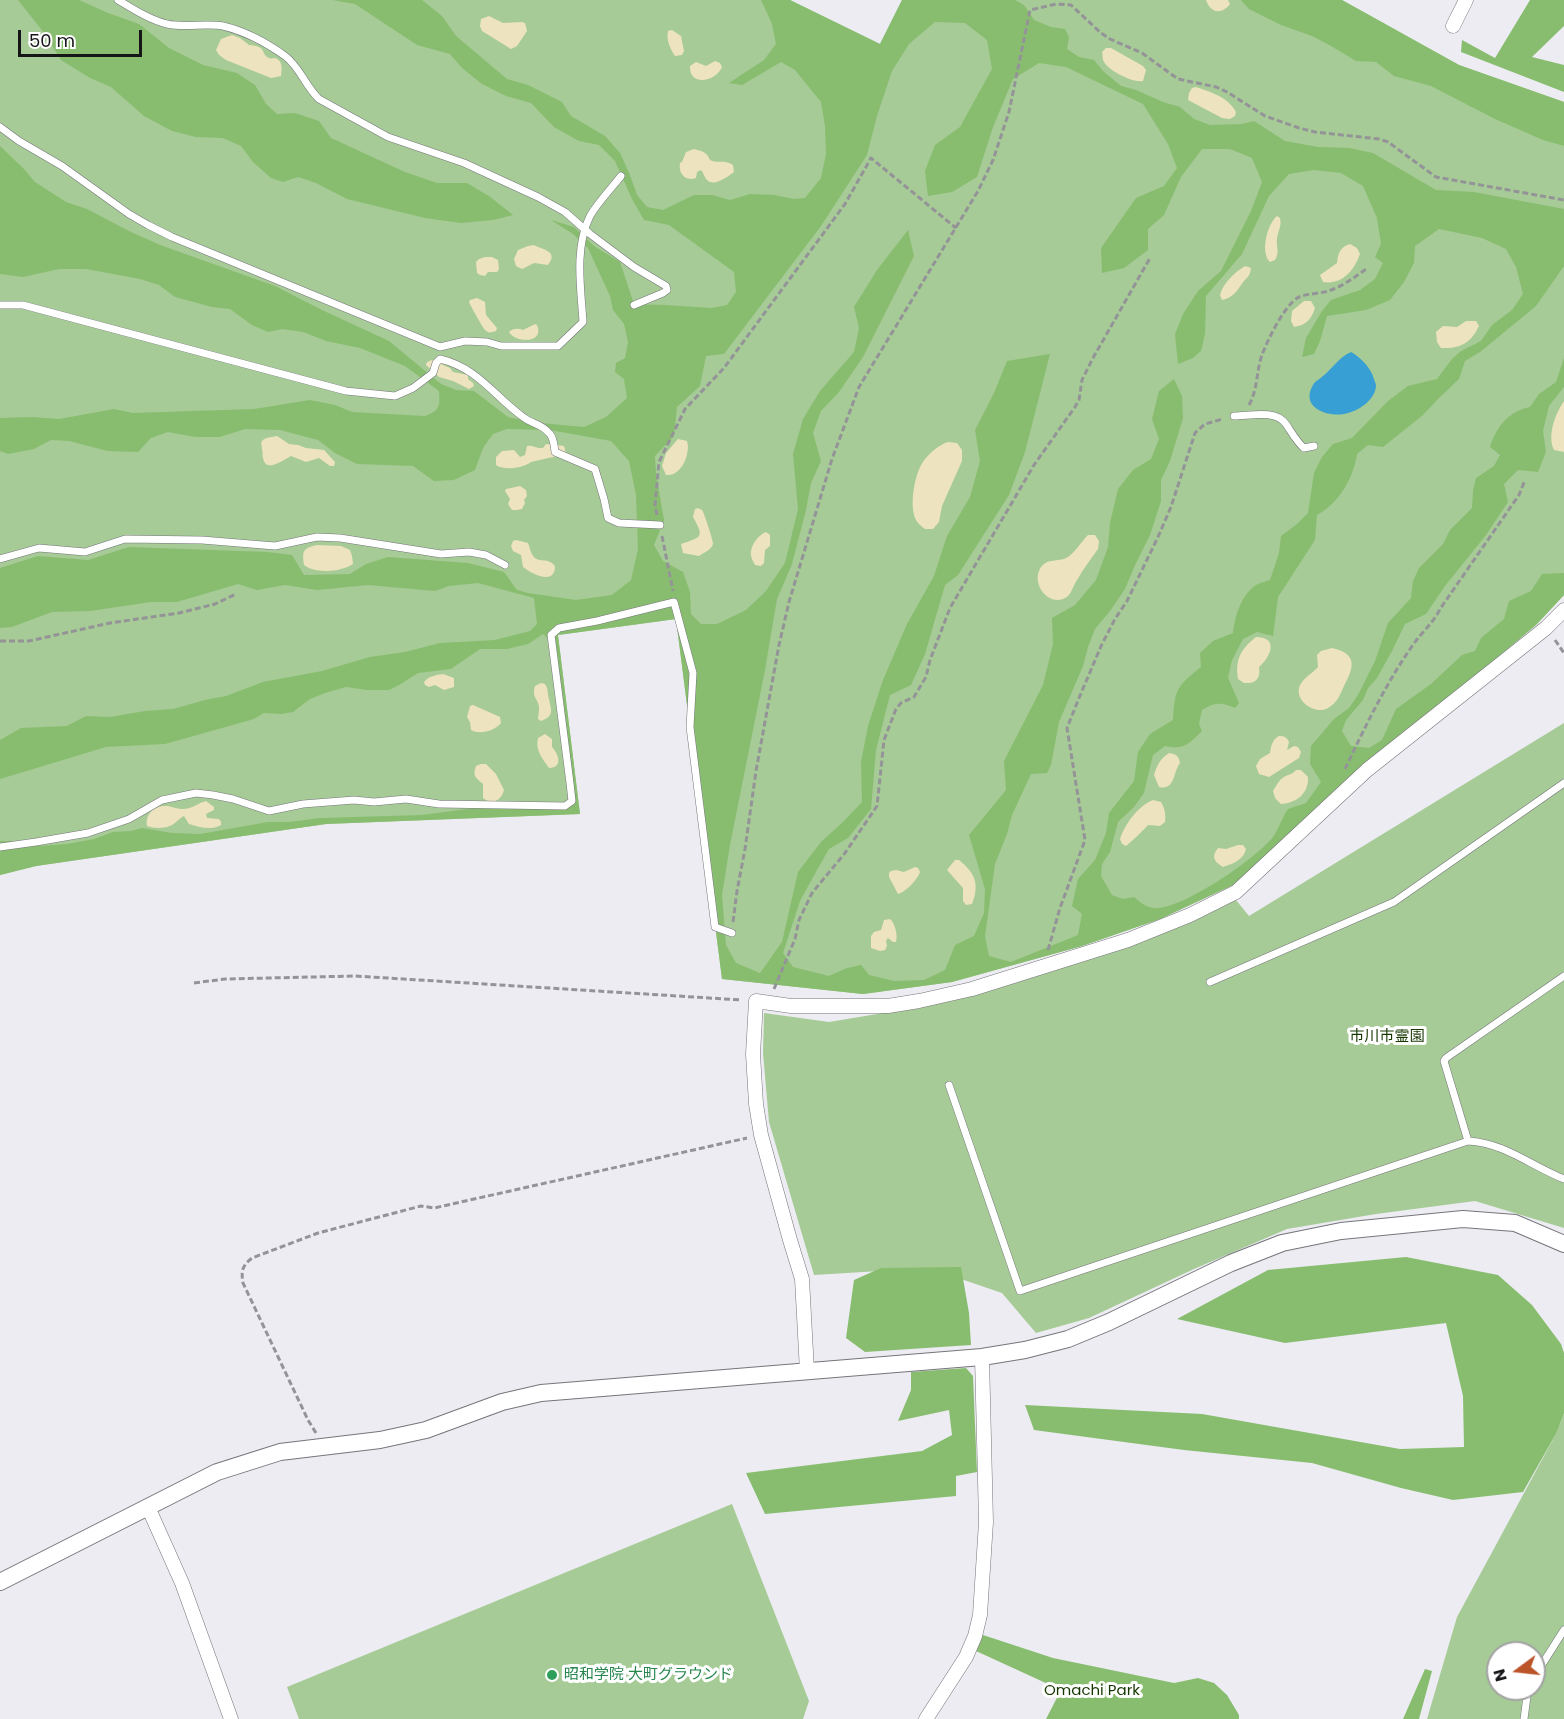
<!DOCTYPE html>
<meta charset="utf-8">
<style>
body{margin:0}
#map{position:relative;width:1564px;height:1719px;overflow:hidden;background:#ececf2;font-family:Poppins,sans-serif}
canvas{display:block}
.north{position:absolute;left:1486px;top:1641px;width:60px;height:60px;box-sizing:border-box;background:#fff;border:2px solid #a2a2a3;border-radius:50%;rotate:255deg;font-size:16px;font-weight:700;line-height:24px;text-align:center;color:#161618}
.north::after{content:'';display:block;margin:auto;width:21px;height:27px;background:#bb5429;clip-path:polygon(50% 0,100% 100%,50% 72%,0 100%)}
.scale{position:absolute;left:18px;top:30px;width:124px;height:27px;box-sizing:border-box;border:3px solid #161618;border-top:0;padding-left:8px;font-size:18px;line-height:21px;white-space:nowrap;color:#161618;-webkit-text-stroke:4px #fff;paint-order:stroke}
</style>
<div id="map">
<canvas width="1564" height="1719"></canvas>
<div class="north">N</div>
<div class="scale">50 m</div>
</div>
<script>
const ctx = document.querySelector('canvas').getContext('2d');
ctx.lineJoin = 'round';
function fillPath(path, color) {
  ctx.fillStyle = color;
  ctx.fill(path, 'evenodd');
}
function trace(path, color, width, dash) {
  ctx.strokeStyle = color;
  ctx.lineWidth = width;
  ctx.lineCap = dash ? 'butt' : 'round';
  ctx.setLineDash(dash || []);
  ctx.stroke(path);
}
function write(font, color, halo, rows, align = 'center') {
  ctx.font = font + ' Poppins,"Noto Sans JP",sans-serif';
  ctx.lineWidth = 6;
  ctx.setLineDash([]);
  ctx.textBaseline = 'middle';
  ctx.strokeStyle = halo;
  ctx.fillStyle = color;
  for (const [text, x, y, turn = 0] of rows) {
    ctx.save();
    ctx.translate(x, y);
    ctx.rotate((+turn || 0) * Math.PI / 180);
    ctx.textAlign = isNaN(turn) ? turn : align;
    if (halo) ctx.strokeText(text, 0, 0);
    ctx.fillText(text, 0, 0);
    ctx.restore();
  }
}
const green = new Path2D(`
 M0,0H790L880,44L902,0H1342L1459,65L1564,102V595L1536,625L1365,768L1233,885L1160,919L1082,946L952,982L863,994L722,979L676,619L558,635L580,814L326,824L36,866L0,875Z
 M1564,723V1228L1475,1201L1376,1214L1287,1229L1194,1269L1089,1318L1036,1333L1002,1293L929,1268L814,1275L769,1122L763,1053L764,1013L829,1022L932,1005L1115,950L1236,900L1249,916Z
 M1564,1413V1719H1427L1457,1617L1557,1432ZM1498,1653H1534V1689H1498Z
 M732,1504L809,1701L803,1719H299L287,1687Z`);
const forest = new Path2D(`
 M18,0H79L108,13L139,24L169,48L203,65L237,73L255,85L266,104L277,114L295,113L319,121L331,138L405,172L437,183H467L489,196L513,215L493,220L461,223L425,218L347,199L316,183L298,177L283,182L271,178L253,162L241,146L223,138L196,137L172,131L144,116L111,87L90,78L61,60L45,34Z
 M332,0H422L442,16L456,36L507,79L528,85L562,102L571,116L605,136L620,153L630,175L637,195L647,207L663,210L694,195H712L730,200L750,194L774,195L794,199L805,198L821,178L826,154L825,126L821,102L795,70L781,62L742,85L729,83L764,60L776,44L772,24L761,0H790L880,44L902,0H1015L1024,5L1034,20L1051,27L1065,29L1069,37L1067,49L1079,57L1094,60L1103,71L1121,86L1136,90L1163,102L1180,107L1194,119L1210,125L1242,124L1254,121L1285,141L1318,147L1349,148L1373,153L1436,190L1474,192L1564,209V266L1536,306L1480,352L1465,361L1459,379L1439,398L1423,415L1383,447L1368,445L1357,454C1353,479 1339,503 1317,515L1315,540L1278,597L1273,636L1257,632L1243,639L1232,660L1228,678L1239,703L1235,708C1221,702 1215,702 1202,710L1199,724L1202,731C1188,744 1185,750 1165,746L1153,755L1144,793L1134,807L1118,822L1110,852L1102,864L1101,876L1112,895L1123,899L1134,897C1142,904 1148,909 1159,908C1188,905 1254,860 1273,837C1279,829 1282,817 1288,809L1306,803L1321,782L1310,764L1311,746L1334,719L1349,708L1358,695L1375,661L1388,623L1411,598L1413,581L1419,568L1443,544L1450,530L1472,508L1473,491L1476,478L1494,466L1500,455L1490,447C1496,427 1509,411 1530,407L1539,394L1556,382L1564,358V387L1549,406L1543,431L1546,452L1538,472L1518,470L1504,484L1508,502L1486,535L1445,586L1426,614L1405,624L1392,651L1377,678L1368,688L1363,700L1346,720L1342,731L1351,746L1369,748L1382,740L1396,709L1431,684L1462,655L1475,651L1481,638L1504,619L1509,601L1531,591L1542,574L1564,573V595L1536,625L1365,768L1233,885L1160,919L1082,946L952,982L863,994L722,979L676,619L558,635L580,814L326,824L36,866L0,875V841H13L38,846L67,844L94,839L113,832L131,831L142,828L172,833L200,834L268,822H289L320,818L422,815L475,808L566,809L575,804L555,646L543,634L528,644L507,649H480L451,669L418,673L399,685L389,690H367L346,687L325,693L310,699L293,712L281,714L264,713L254,719L165,744L106,747L0,779V740L21,728L67,726L86,716L110,717L145,711L173,709L205,700L226,696L263,682L322,671L370,657L405,652L440,643L495,640L530,631L537,624L534,598L478,583L449,586L435,591L368,585L317,590L285,585L257,590L238,584L177,602H151L90,611L52,612L12,627L0,628V568L38,556L88,560L129,547L268,552L292,555L304,575L350,574L366,564L388,557L468,563L504,572L517,590L528,593L576,600L612,595L631,580L638,549L636,495L629,461L611,441L550,430L507,429L493,434L483,448L475,470L454,480L434,481L413,466L357,464L335,453L318,440L280,430L245,429L220,437H195L168,432L151,438L138,452L108,451L69,441L51,440L34,449L8,454L0,451V418L31,417L59,419L114,409L133,413L254,409L310,400L335,405L352,412L425,416C440,411 440,406 439,391L405,366L360,348L326,341L303,332L282,329L268,332L252,325L230,309L212,307L175,297L159,285L140,279L86,269H59L23,277L0,274V146L24,169L35,182L66,202L87,209L129,231L160,245L275,286L322,310L389,341L441,384L456,390L474,391L508,417L530,422L584,427L606,417L627,398L624,379L615,372L616,363L625,358L628,342L624,324L613,310L610,296L588,248L573,234L551,220L574,227L594,246L620,262L634,304L664,305L712,308L727,305L736,292L734,272L669,225L644,220L632,199L615,161L599,145L579,141L554,127L531,103L506,96L482,84L462,68L450,54L417,45L355,4ZM935,22L965,23L987,40L992,69L960,127L935,145L925,171L928,196L952,192L977,177L993,127L1013,79L1039,63L1066,67L1143,104L1168,144L1177,168L1164,186L1136,198L1101,248L1102,273L1124,268L1148,250V229L1164,215L1181,177L1202,149H1230L1252,158L1262,182L1251,211L1221,271L1198,291L1183,314L1175,334L1178,364L1193,358L1201,351L1205,334L1206,296L1242,254L1269,196L1289,174L1314,170L1341,173L1363,186L1377,218L1381,244L1375,257L1383,263L1375,279L1360,290L1331,300L1322,311L1306,338L1302,357L1314,354L1320,341L1327,316L1366,310L1390,300L1404,282L1414,263L1415,246L1439,229L1482,238L1506,249L1516,267L1523,294L1512,310L1492,325L1481,341L1461,351L1452,359L1437,379L1408,386L1388,401L1352,438L1333,444L1322,457L1314,473L1308,513L1297,524L1281,536L1279,553L1270,580C1266,581 1260,583 1256,585C1241,595 1235,616 1233,633L1213,641L1200,653L1201,667C1176,687 1175,689 1173,720L1150,734L1138,752L1134,781L1109,813L1106,833L1095,860L1078,879L1072,906L1082,914L1078,935L1011,962L989,956L985,936L995,864L1007,834L1012,815L1031,774L1047,773L1051,765L1059,722L1083,666L1088,647L1095,629L1110,611L1125,589L1135,565L1150,535L1161,501V480L1170,461L1183,418L1182,396L1174,379L1159,391L1152,419L1159,439L1151,459L1133,470L1118,489L1110,523L1108,547L1096,580L1075,605L1052,618L1053,644L1043,685L1004,761L1006,790L969,835L985,889L984,913L974,936L955,945L945,970L924,980L894,981L869,975L861,965L847,968L829,976L793,967L783,953L800,901L817,870L829,849L848,838L871,809L876,750L890,695L911,685L925,654L945,585L958,575L1009,495L1025,452L1050,354L1007,361L994,393L975,430L980,461L970,497L947,536L934,576L907,624L883,680L868,726L861,762L862,802L843,822L821,842L798,872L782,942L760,973L736,963L726,945L722,895L730,845L765,670L777,599L792,564L806,510L811,483L821,461L813,433L821,411L839,392L863,357L914,256L908,230L877,270L854,307L859,328L854,352L820,391L803,419L793,454L798,509L785,563L766,591L746,610L717,624H701L691,614L690,592L683,572L663,561L654,545L664,520L656,474L655,456L674,436L677,407L700,386L706,356L724,354L821,226L867,155L877,116L892,71L909,44Z
 M1241,0H1342L1459,65L1564,102V146L1543,140L1495,119L1431,86L1394,76L1376,62L1356,61L1331,46L1312,36L1281,25L1249,9Z
 M1530,0H1564V26L1532,57L1564,65V92L1461,52L1462,40L1495,58Z
 M1406,1257L1498,1275L1532,1305L1561,1344L1564,1353V1413L1557,1432L1523,1492L1453,1500L1401,1488L1312,1463L1184,1450L1034,1430L1025,1405L1202,1414L1400,1449L1464,1447L1463,1396L1446,1323L1285,1343L1177,1319L1268,1270Z
 M961,1267L969,1313L971,1345L865,1352L846,1338L854,1280L881,1268Z
 M966,1368L973,1376L977,1472L956,1476V1496L765,1514L746,1473L922,1451L952,1435L949,1410L898,1421L911,1390V1372Z
 M983,1635L1053,1658L1174,1683L1198,1678L1214,1683L1227,1695L1239,1715V1719H1046L1061,1690L976,1651Z
 M1425,1669L1432,1671L1419,1719H1403Z`);
const sand = new Path2D(`
 M1206,0H1228L1230,4C1222,15 1210,13 1206,0Z
 M489,16L503,23L522,22L525,23L527,31L517,46L511,49L482,31L480,26L481,19Z
 M672,30L681,36L684,51L682,55L675,56C670,49 666,39 668,31Z
 M232,35L240,38L249,45C268,46 260,54 269,58C271,59 273,58 275,58C283,61 282,68 281,76L271,78L226,60L219,55L216,50L221,39Z
 M1106,48H1111L1143,66L1146,70L1143,81C1133,83 1109,71 1104,62C1102,59 1103,55 1102,52Z
 M715,61L720,63L722,67C716,82 689,87 690,66L696,62L706,66Z
 M1196,87C1211,92 1228,97 1236,112L1235,116L1230,119L1222,118L1188,100L1189,93L1192,88Z
 M694,149C702,151 707,152 710,160C718,164 724,159 733,165L734,172C727,177 713,188 706,179C704,176 703,172 701,170L697,172L696,178C685,182 678,173 680,163L682,162L686,152Z
 M1277,216L1280,218C1282,227 1278,230 1277,239C1276,247 1280,252 1275,260L1270,262C1260,253 1267,224 1277,216Z
 M1350,244L1357,248L1360,254C1354,271 1342,285 1323,282L1320,275L1337,263C1338,253 1340,247 1350,244Z
 M534,245C543,250 559,251 548,265L534,263L522,269L516,266L514,259L518,250L528,246Z
 M485,257H492L498,260L499,269L497,272H488L485,276L480,275L477,273L476,262L479,259Z
 M1245,266L1251,268C1250,275 1249,276 1244,281C1237,290 1235,297 1222,300L1220,295C1223,283 1234,273 1245,266Z
 M477,298L485,302L486,315L497,328L496,331C491,332 489,334 485,330C483,328 470,305 469,302L470,300Z
 M1304,301H1311L1315,308C1311,320 1306,325 1294,327L1291,321L1292,311Z
 M1466,321H1476L1479,326C1471,343 1460,349 1441,348L1437,342L1436,332L1443,326L1457,327Z
 M535,324L537,325C545,344 515,343 509,332C513,328 518,328 523,330Z
 M432,360L450,368L453,372L468,375V379L473,383L474,386L469,389L453,381L439,377L426,365L427,362Z
 M1564,401V452L1554,450C1547,436 1555,414 1564,401Z
 M277,436L289,444L298,445L306,448L324,450L335,462L334,466H330L319,458L306,462L291,456C285,459 266,474 263,458C262,455 263,452 262,449C262,446 260,442 263,440C266,437 273,437 277,436Z
 M678,439L687,441C691,454 681,477 666,475L662,466L666,453Z
 M948,442L957,443L962,450V461L942,506L939,522L933,529H925C922,527 920,525 918,523C907,510 915,470 925,459C931,452 939,445 948,442Z
 M546,444L564,446L566,454L531,462C524,468 504,471 496,465V457L502,451L514,450L520,457L525,455L527,446C533,445 537,449 543,448Z
 M520,486L526,490L527,496L524,500L525,503L522,509L517,510H512L508,504L510,499L505,491L506,489Z
 M698,508C699,509 701,509 702,510C704,512 713,541 713,543C713,549 703,553 699,556L683,553L681,544C701,537 705,538 693,517L695,509Z
 M766,532L770,535V546L765,550L764,563L761,566L755,565C753,561 750,556 751,551C752,543 760,534 766,532Z
 M1088,535H1095L1099,541L1098,549C1091,559 1083,569 1077,580C1074,584 1072,592 1068,596C1052,610 1029,585 1041,567C1048,558 1058,562 1066,558C1073,555 1082,541 1088,535Z
 M516,540L528,543C530,548 531,555 535,558C542,563 547,557 555,566C555,586 532,574 523,567L521,555L513,551L511,546L513,541Z
 M317,545L341,546L350,550L352,556L353,564C341,572 316,574 304,565C302,551 303,548 317,545Z
 M1256,637C1279,637 1271,657 1259,667C1261,679 1255,684 1244,683L1238,679C1235,659 1241,649 1256,637Z
 M1332,648C1358,654 1354,667 1344,686C1340,695 1337,703 1328,708C1317,715 1296,703 1299,688C1301,679 1312,674 1318,667L1317,655L1321,651Z
 M443,674L454,678V687L444,690L435,685L429,687L425,685L424,682C429,676 436,675 443,674Z
 M541,683L545,684C549,690 547,693 549,699C551,710 555,716 541,721L538,719C538,716 539,713 539,709C540,700 531,698 535,686Z
 M473,705L500,717L501,723C495,731 479,735 471,730L470,722L467,717L470,706Z
 M545,734L552,739V747C558,753 564,768 549,768C542,758 535,750 538,738Z
 M1279,736C1284,736 1287,737 1289,742L1287,750L1294,746L1298,747L1301,752L1299,758L1269,777L1259,774L1256,766L1260,759L1270,753C1271,746 1272,740 1279,736Z
 M1169,753C1176,754 1179,756 1180,763C1173,772 1175,791 1159,787L1154,775C1157,765 1160,759 1169,753Z
 M481,764H486L496,774L504,790C502,798 498,800 491,803L483,798V784C476,778 472,776 476,766Z
 M1296,770H1301L1308,777C1309,793 1297,803 1281,804L1275,798L1273,791C1276,786 1279,780 1284,777C1289,774 1292,775 1296,770Z
 M1153,800L1161,802C1165,809 1166,814 1165,822L1160,826L1148,825C1147,827 1128,845 1126,846L1122,844L1120,839C1125,824 1138,806 1153,800Z
 M206,801L214,807V810L206,814L207,818L219,819L221,822V825C210,831 200,827 189,824L184,816C181,817 179,820 176,822C169,829 156,829 147,826C145,813 155,805 168,806C173,807 178,809 183,809C192,809 198,803 206,801Z
 M1238,845H1243L1246,849C1244,860 1232,864 1223,867C1214,862 1211,856 1218,848L1226,849Z
 M955,860H959C975,873 980,884 972,904L966,905L963,901V888L947,870Z
 M915,867L918,868L920,872C917,880 906,892 898,894L889,877V873L891,871L896,870L904,872Z
 M890,919C895,923 898,935 896,942H893L888,938L886,941L887,946L885,950L880,951L871,948V936L874,932L881,930L884,920Z`);
const water = new Path2D(`
 M1351,352C1360,357 1369,366 1373,376C1373,377 1376,384 1376,385C1376,400 1357,412 1344,414C1326,417 1300,407 1313,385C1316,380 1319,380 1323,376C1333,368 1339,357 1351,352Z`);
const path = new Path2D(`
 M1249,405C1258,389 1256,372 1262,355C1267,341 1285,304 1299,297C1309,293 1321,294 1331,290C1343,286 1355,277 1366,269
 M657,515L655,505L659,462L685,409L724,368L845,204L871,158L956,228
 M662,536L673,591
 M1555,640L1564,653
 M0,641H29L110,623L179,613L215,604L236,594
 M1345,769C1366,725 1387,681 1415,642C1423,631 1434,622 1440,609L1519,495L1525,480
 M733,922L737,891L745,849L756,771L779,645L789,602L832,459L859,387L978,191L993,160L1009,112L1030,10L1056,4L1071,5L1101,33L1110,39L1142,53L1178,79L1216,87L1227,92L1265,116L1299,128L1315,132L1379,139L1388,142L1436,177L1564,200
 M1048,950L1060,908L1085,840L1067,728L1079,698L1102,644L1115,619L1127,601L1158,537L1171,507L1195,433L1205,424L1223,419
 M194,983L225,979L355,976L742,1000
 M774,989L795,939L799,920L812,893L845,853L877,806L884,740L896,709L901,703L914,697L926,677L930,660L950,608L1034,465L1075,407L1079,400L1082,380L1093,358L1150,258
 M316,1433L308,1420L243,1283C241,1271 242,1266 252,1258L318,1233L421,1206L434,1208L747,1138`);
const service = new Path2D(`
 M118,0C133,9 150,20 167,24C185,28 205,23 223,26C244,31 267,43 285,56C300,67 305,86 319,99L388,137L464,163L538,197L565,212L590,234L634,267L666,286L667,290L663,293L634,305
 M0,127L19,141L62,166L129,214L148,225L172,237L440,347L465,341L487,342L501,346H558L583,322C581,289 574,248 590,216C598,202 611,189 621,176
 M0,305H23L346,391L395,396L413,388L433,373L436,363L440,359C478,368 494,396 523,417C533,425 540,422 550,434C554,439 554,445 555,452L595,469L604,499L608,518L619,523L660,525
 M1234,416C1250,416 1275,409 1286,424C1292,433 1296,441 1304,448L1314,446
 M0,559L39,548L85,552L125,539L202,540L275,546L317,537L340,538L441,554L469,552L486,555L505,565
 M0,847L36,842L88,833L129,819L162,800L196,793L213,795L233,799L269,811L303,804L354,800L374,802L406,799L439,804L565,806L572,801L570,783L551,635L559,628L597,621L674,602L693,673L690,727L715,927L732,933
 M1210,982L1394,902L1564,783
 M949,1085L1020,1291L1468,1141C1505,1143 1531,1166 1564,1179
 M1468,1141L1444,1061L1446,1058L1564,976
 M1534,1677L1564,1630
 M1524,1719L1528,1689`);
const minor = new Path2D(`
 M1453,26L1466,0
 M807,1371L802,1279L790,1240L761,1135L756,1104L753,1054L756,1001L791,1006H888L919,1001L972,989L1128,940L1190,915L1236,892L1367,770L1546,628L1564,610
 M148,1507L182,1583L231,1719
 M926,1719L966,1657L975,1636L980,1615L986,1522L982,1357`);
const tertiary = new Path2D(`
 M0,1582L217,1472L280,1452L380,1440L426,1430L502,1402L541,1393L982,1357L1025,1350L1068,1339L1109,1322L1231,1263L1282,1243L1341,1231L1463,1219L1515,1223L1564,1244`);
const markers = [
 [552,1675,6,"#2e9e5b"]
];
const parkNames = [
 ["市川市霊園",1387,1037],
 ["Omachi Park",1092,1691]
];
const leisureNames = [
 ["昭和学院 大町グラウンド",564,1675]
];
fillPath(green, '#a6cb96');
fillPath(forest, '#88bd6f');
fillPath(sand, '#ede3be');
fillPath(water, '#379fd3');
trace(service, '#75757b', 8);
trace(minor, '#75757b', 15);
trace(tertiary, '#75757b', 18);
trace(path, '#949498', 3, [6, 3]);
trace(service, '#fff', 7);
trace(minor, '#fff', 14);
trace(tertiary, '#fff', 16);
for (const [x, y, r, color] of markers) {
  const dot = new Path2D();
  dot.arc(x, y, r, 0, 2 * Math.PI);
  ctx.fillStyle = color;
  ctx.fill(dot);
  trace(dot, '#fff', 2);
}
write('15px', '#163800', '#fff', parkNames);
write('15px', '#27864d', '#fff', leisureNames, 'left');
</script>
